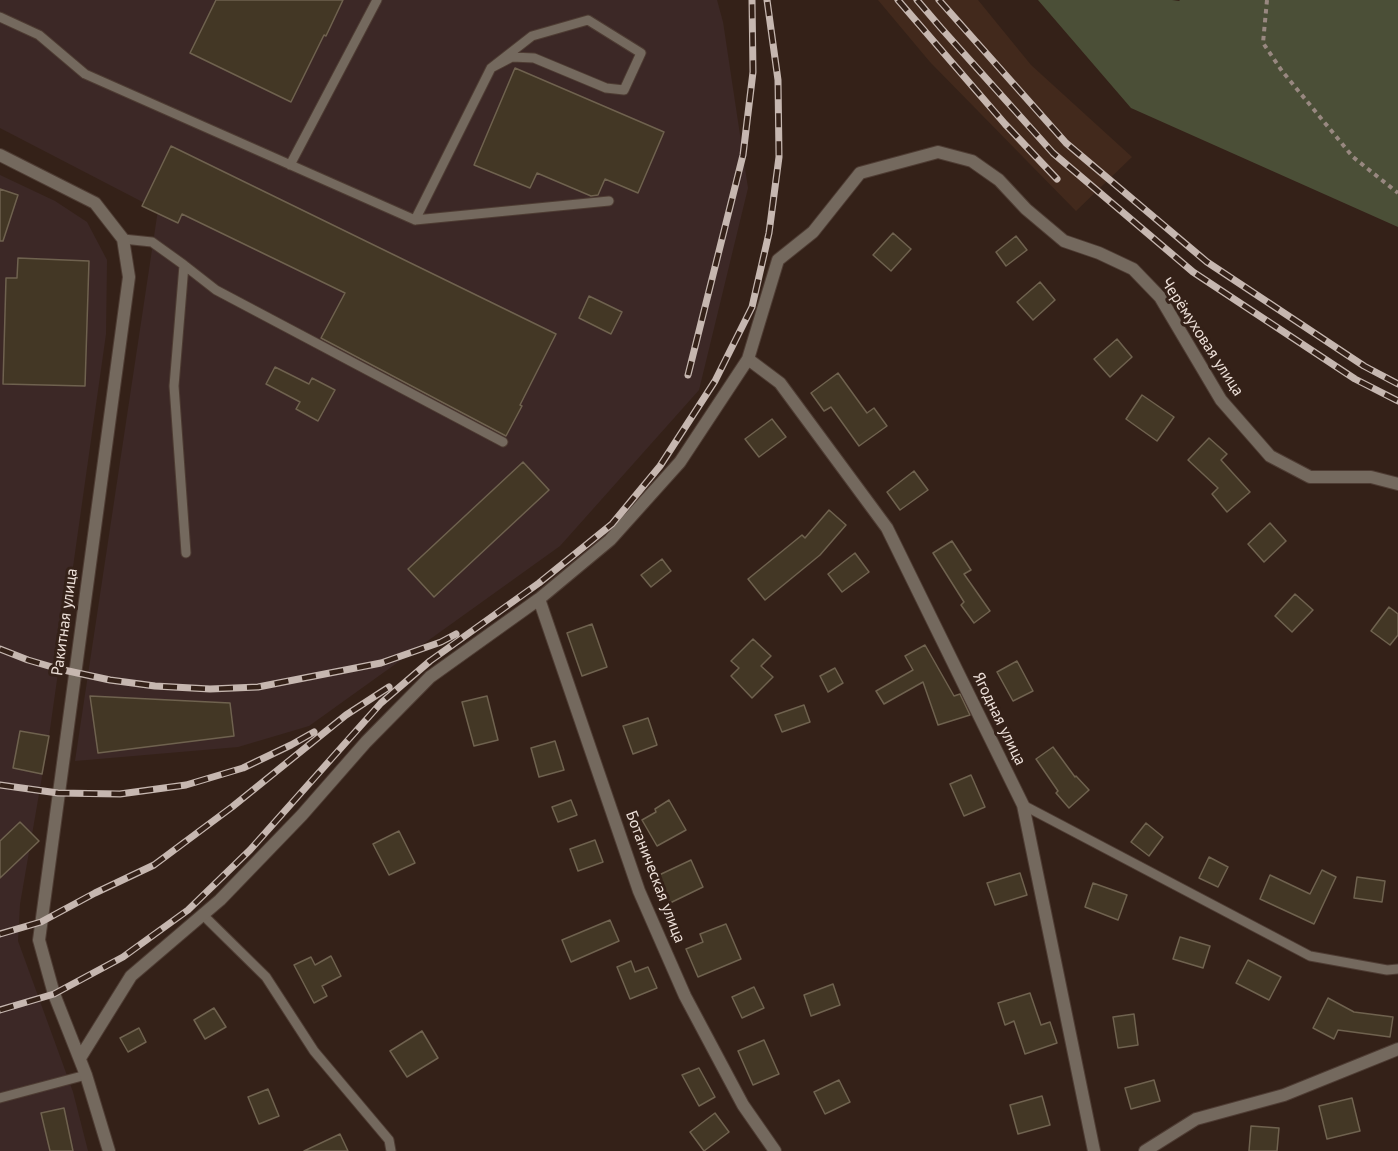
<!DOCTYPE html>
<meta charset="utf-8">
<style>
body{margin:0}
canvas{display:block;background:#342118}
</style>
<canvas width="1398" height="1151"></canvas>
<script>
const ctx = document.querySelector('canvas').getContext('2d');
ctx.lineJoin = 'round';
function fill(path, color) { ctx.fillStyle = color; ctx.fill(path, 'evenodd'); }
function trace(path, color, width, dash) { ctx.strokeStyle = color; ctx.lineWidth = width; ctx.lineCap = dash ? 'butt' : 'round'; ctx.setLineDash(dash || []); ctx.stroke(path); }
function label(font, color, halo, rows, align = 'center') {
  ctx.font = font + ' "PT Sans",sans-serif'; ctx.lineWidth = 6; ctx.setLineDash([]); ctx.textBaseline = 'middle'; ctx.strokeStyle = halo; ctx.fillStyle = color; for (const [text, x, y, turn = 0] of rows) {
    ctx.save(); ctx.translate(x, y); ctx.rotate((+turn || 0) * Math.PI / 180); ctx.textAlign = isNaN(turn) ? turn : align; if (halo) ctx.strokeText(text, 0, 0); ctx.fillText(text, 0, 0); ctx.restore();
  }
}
fill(new Path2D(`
 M878,0H978L1031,65L1132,157L1076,211L930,62Z`), '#42291c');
fill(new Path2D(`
 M0,0H717L723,22L748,188L699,390L560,546L309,726L238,747L75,761L158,210L0,128Z
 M0,175L55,201L87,222L107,260L106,334L49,736L20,904L18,941L73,1092L88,1151H0Z`), '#3c2826');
fill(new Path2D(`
 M1038,0H1172L1179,1L1180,0H1398V227L1131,108Z`), '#4b4f37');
const building = new Path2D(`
 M216,0H343L326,36L324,35L291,102L190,53Z
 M515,68L664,132L638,193L605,179L598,195L591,196L537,173L530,188L474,165Z
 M171,146L556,334L520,405L522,406L506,436L321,338L345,293L182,214L178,223L142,206Z
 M0,189L18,195L3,241H0Z
 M893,233L911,249L891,271L873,255Z
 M1016,236L1027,250L1006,266L996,252Z
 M18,258L89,261L85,386L3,384L6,278H17Z
 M1040,282L1055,300L1033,320L1017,302Z
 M589,296L622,312L611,334L579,318Z
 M1117,339L1132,357L1110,377L1094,359Z
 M275,367L309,384L312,378L335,390L318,421L296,409L300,402L266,384Z
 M838,373L867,413L874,408L887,426L859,446L831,407L824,411L811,393Z
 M1142,395L1174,417L1157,441L1126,419Z
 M772,419L786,437L759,457L745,439Z
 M1209,438L1227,454L1221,460L1250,492L1227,512L1212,494L1218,488L1188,460Z
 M523,462L549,490L434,597L408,569Z
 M914,471L928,490L900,510L887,492Z
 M829,510L846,525L820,555L765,600L748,579L802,535L805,538Z
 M1270,523L1286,541L1264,562L1248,544Z
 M952,541L971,570L964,574L990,611L974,623L961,605L964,602L933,553Z
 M855,553L869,572L842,592L828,574Z
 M662,559L671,571L651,587L641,575Z
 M1295,594L1313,610L1292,632L1275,616Z
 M1389,607L1398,614V635L1390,645L1371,631Z
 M592,624L607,667L582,676L567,633Z
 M753,639L771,656L761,666L773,677L752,698L731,676L739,668L731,661Z
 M925,645L954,696L960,694L970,715L938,725L923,682L884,704L876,691L913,670L905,656Z
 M1017,661L1033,691L1013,701L997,672Z
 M835,668L843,683L828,692L820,676Z
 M90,696L230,703L234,736L98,753Z
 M487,696L498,740L474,746L462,702Z
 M804,705L810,722L782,732L775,715Z
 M648,718L657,745L633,754L623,726Z
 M20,731L49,736L42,774L13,768Z
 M555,741L564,770L539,777L531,748Z
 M1053,747L1075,777L1076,776L1089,790L1069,808L1056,793L1058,791L1036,759Z
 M971,775L985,807L964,816L950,784Z
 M571,800L577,815L558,822L552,807Z
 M669,800L686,830L657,846L642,820L656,812L655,809Z
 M20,822L39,841L0,878V841Z
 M1146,823L1163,837L1149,856L1131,842Z
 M399,831L415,863L389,875L373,844Z
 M595,840L603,862L578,871L570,849Z
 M1209,857L1228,867L1218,887L1199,878Z
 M691,860L703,887L670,903L657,876Z
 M1322,870L1336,877L1314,924L1260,899L1270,875L1310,894Z
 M1020,873L1027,895L995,905L987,883Z
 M1357,877L1385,881L1382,902L1354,898Z
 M1093,883L1127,895L1118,920L1085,907Z
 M610,920L619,941L571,962L562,940Z
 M726,924L741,959L698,977L686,949L703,942L700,934Z
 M1180,937L1210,946L1203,968L1173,959Z
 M331,956L341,976L322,986L327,996L314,1003L294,965L311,957L315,965Z
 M1248,960L1281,977L1269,1000L1236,983Z
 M631,961L635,972L648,967L657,988L630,999L617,967Z
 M833,984L840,1005L811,1016L804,995Z
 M754,987L764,1008L742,1018L732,997Z
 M1030,993L1041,1025L1050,1022L1057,1043L1025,1054L1014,1021L1005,1025L998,1003Z
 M1328,998L1354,1012L1393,1017L1390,1037L1338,1030L1334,1039L1313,1028Z
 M214,1008L226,1027L205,1039L194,1020Z
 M1134,1014L1138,1045L1118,1048L1113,1017Z
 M139,1028L146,1042L128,1052L120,1038Z
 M422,1031L438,1058L407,1077L390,1051Z
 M764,1040L779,1074L753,1085L738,1051Z
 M699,1068L715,1097L699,1106L682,1075Z
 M839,1080L850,1102L825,1114L814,1092Z
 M1154,1080L1160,1101L1131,1109L1125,1088Z
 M268,1089L279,1116L259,1124L248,1097Z
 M1042,1096L1050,1125L1018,1134L1010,1105Z
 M1352,1098L1360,1131L1327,1139L1319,1106Z
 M64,1108L73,1151H50L41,1113Z
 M715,1113L729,1132L704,1151L690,1132Z
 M1251,1126L1279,1128L1277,1151H1249Z
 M340,1134L348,1151H304Z`);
fill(building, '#433725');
trace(building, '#6f624f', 1.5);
const lane = new Path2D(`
 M0,17L39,35L85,74L415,220L491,68L532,36L588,20L641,53L624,90L606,88L534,58L512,57L491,68
 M290,165L377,0
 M415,220L609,201
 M123,239L152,242L184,265L216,290L503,442
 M184,265L174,386L186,553
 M1023,805L1310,956L1387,970L1398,969
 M202,914L266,977L314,1051L389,1140L391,1151
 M0,1098L86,1075`);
const street = new Path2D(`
 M0,155L95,203L123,239L129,277L39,940L54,994L86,1075L109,1151
 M748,359L780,383L887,528L1023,805L1094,1151
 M539,599L639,891L685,996L743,1105L775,1151
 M80,1058L131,976L220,900L302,815L366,742L430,677L539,599L610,540L680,462L748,359L778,260L813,232L860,173L938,152L972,161L999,180L1026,209L1064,241L1099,253L1133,269L1160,297L1221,400L1270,456L1310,477H1371L1398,484
 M1145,1151L1196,1119L1284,1095L1398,1049`);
trace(lane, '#4e3c33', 11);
trace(street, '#4e3c33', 14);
trace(new Path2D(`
 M1267,0L1263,43L1282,71L1353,157L1398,193`), '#988880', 4, [4.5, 4.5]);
trace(lane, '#74695e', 9);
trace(street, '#74695e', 12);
const rail = new Path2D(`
 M898,0L1005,124L1057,179
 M917,0L941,28L1053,153L1193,272L1355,379L1398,401
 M939,0L1066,143L1207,262L1364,366L1398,384
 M688,375L743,155L753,72L752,0
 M0,649L28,660L59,669L110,680L155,686L210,689L258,687L381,663L441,642L456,634
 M0,785L58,793L120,794L186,785L243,768L291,745L314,732
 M0,934L41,922L95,893L154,865L232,807L346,715L389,687
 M0,1010L54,994L123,957L188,910L250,850L381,703L430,661L539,583L612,524L660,466L715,381L752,307L769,233L779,157L778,80L767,0`);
trace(rail, '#c6b7b0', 7);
trace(rail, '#342118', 4.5, [14]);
label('16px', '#ede0d9', '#342118', [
 ["Черёмуховая улица",1202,337,57],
 ["Ракитная улица",65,622,-82],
 ["Ягодная улица",999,719,64],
 ["Ботаническая улица",655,877,69]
]);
</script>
